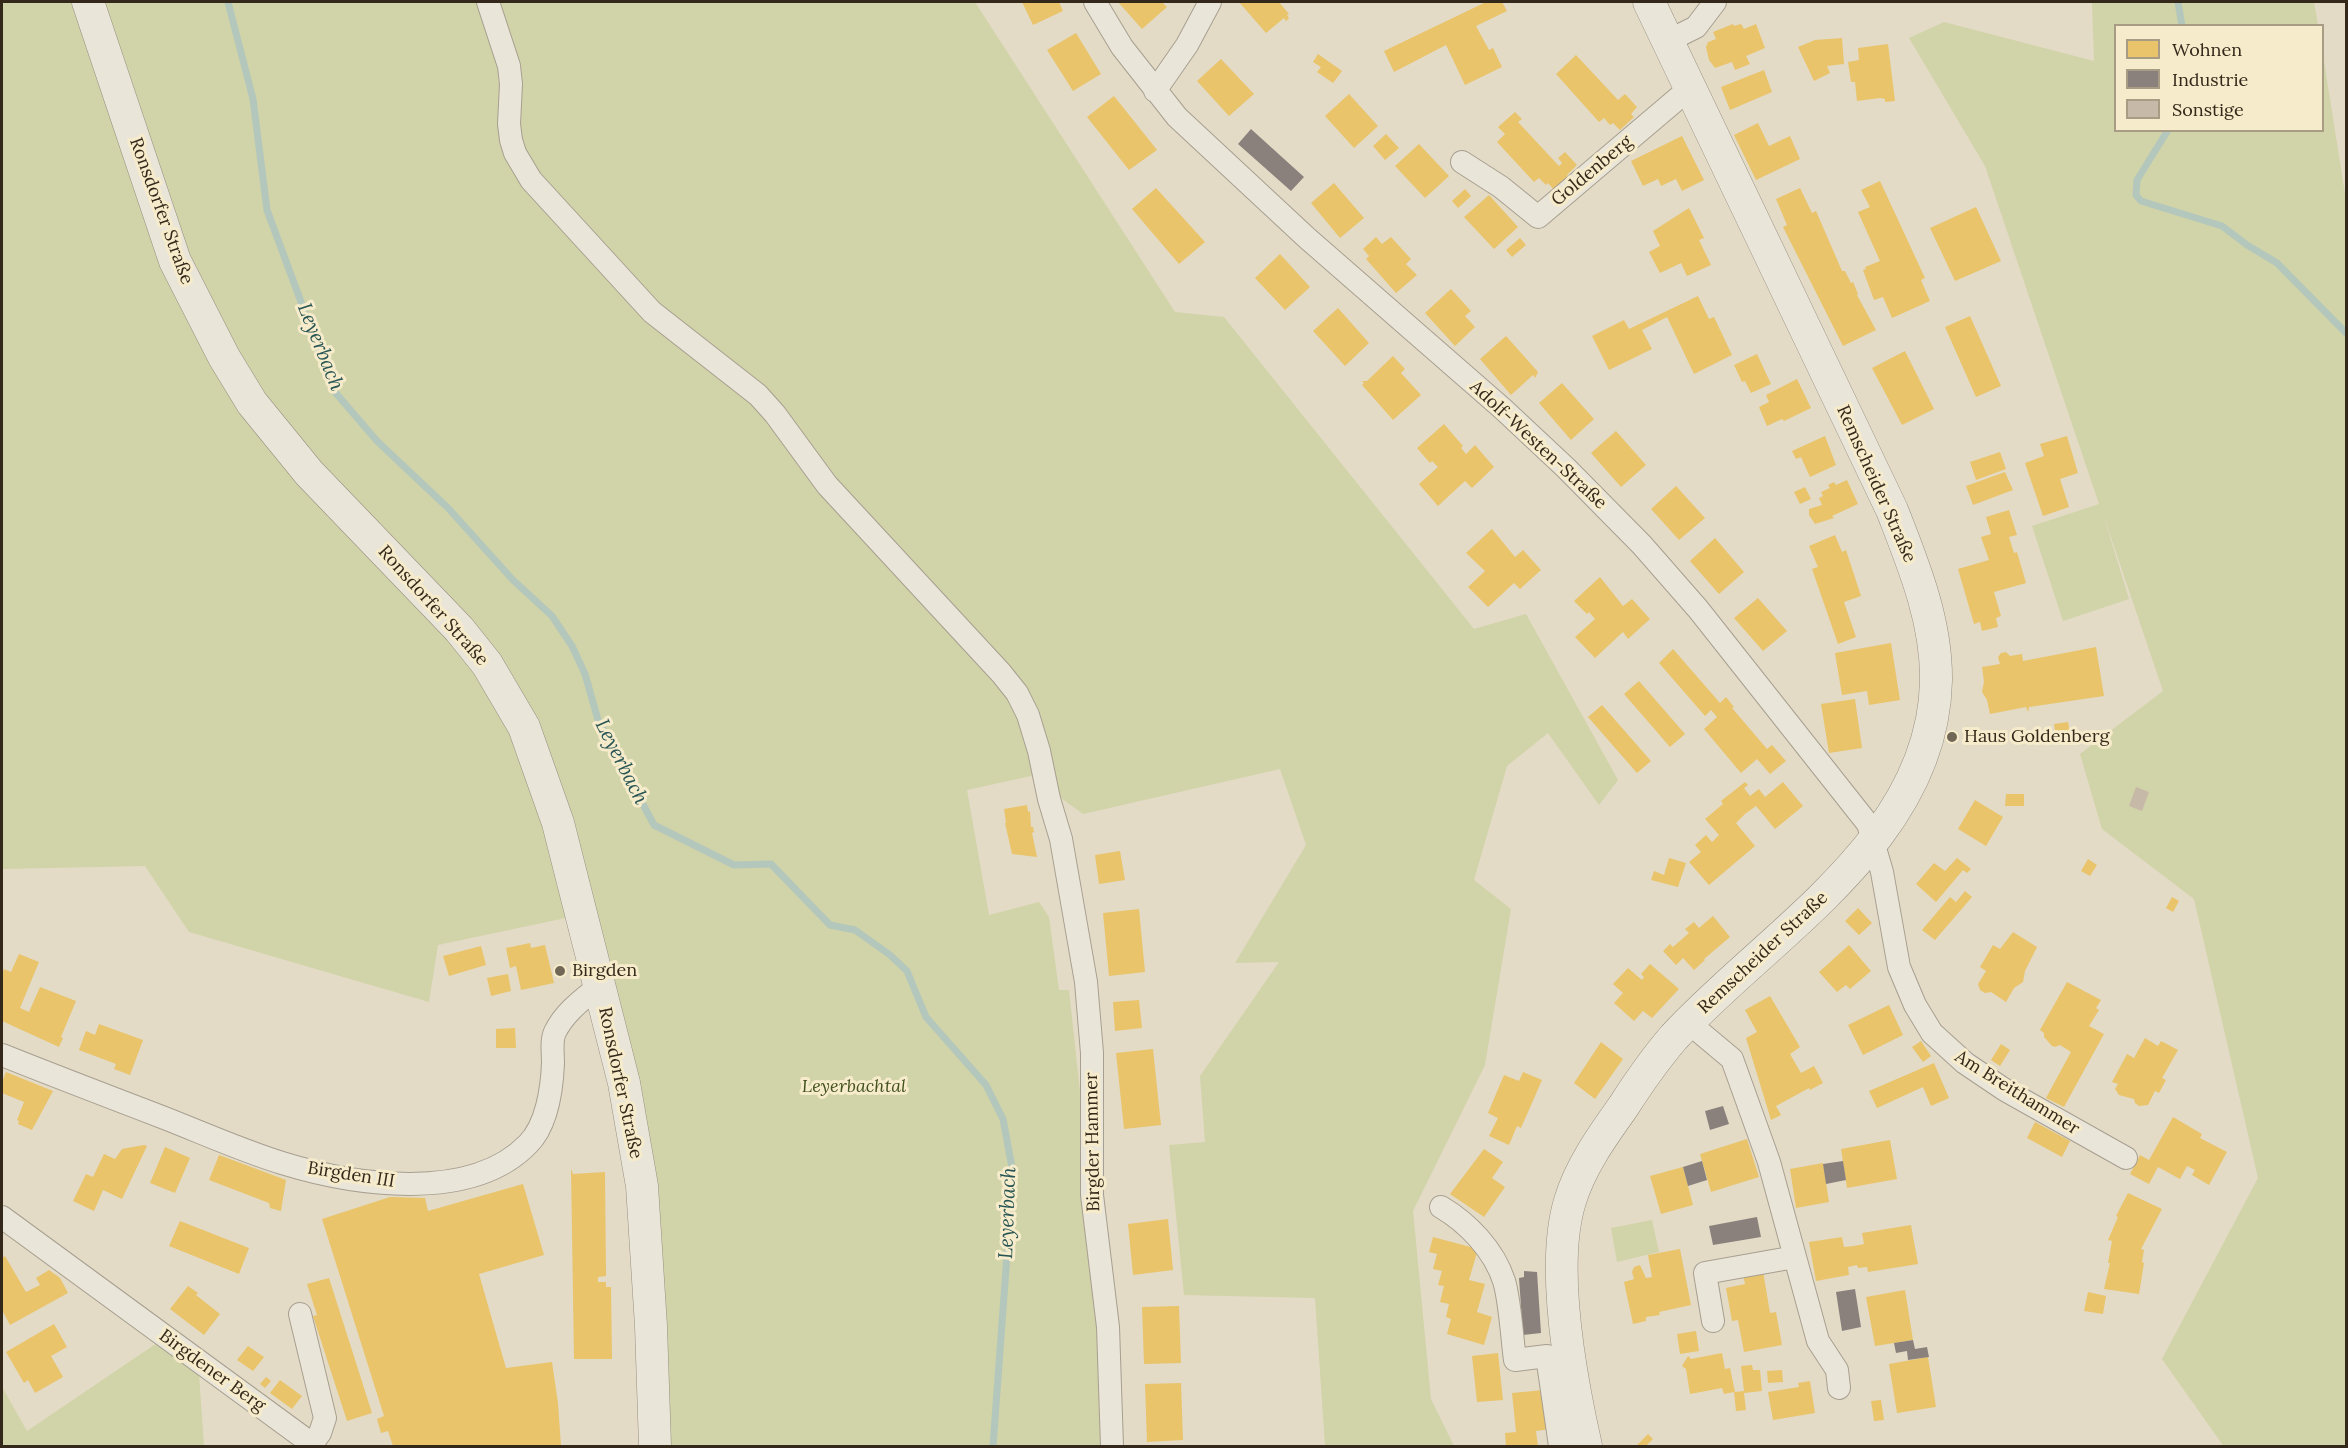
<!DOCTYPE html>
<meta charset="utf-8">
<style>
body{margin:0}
#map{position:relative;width:2348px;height:1448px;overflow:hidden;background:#e3dbc6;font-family:Lora,serif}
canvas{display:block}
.frame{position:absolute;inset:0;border:3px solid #34281a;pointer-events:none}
.legend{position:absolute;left:2114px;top:24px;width:210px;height:108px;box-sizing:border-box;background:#f6ebca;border:2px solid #a89d84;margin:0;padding:8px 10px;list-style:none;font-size:18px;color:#34281a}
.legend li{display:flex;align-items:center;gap:12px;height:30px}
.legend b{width:30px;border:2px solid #a89d84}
</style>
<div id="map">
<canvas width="2348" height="1448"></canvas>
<div class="frame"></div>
<ul class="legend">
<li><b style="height:16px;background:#e9c46a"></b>Wohnen</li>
<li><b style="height:16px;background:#8a817c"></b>Industrie</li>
<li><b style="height:16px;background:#c7b9a7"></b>Sonstige</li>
</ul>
</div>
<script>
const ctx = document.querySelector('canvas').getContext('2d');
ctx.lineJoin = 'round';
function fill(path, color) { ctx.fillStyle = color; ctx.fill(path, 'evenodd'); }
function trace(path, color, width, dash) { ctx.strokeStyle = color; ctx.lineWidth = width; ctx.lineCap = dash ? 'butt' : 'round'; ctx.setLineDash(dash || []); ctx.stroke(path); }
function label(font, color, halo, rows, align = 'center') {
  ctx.font = font + ' Lora,serif'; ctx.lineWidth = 6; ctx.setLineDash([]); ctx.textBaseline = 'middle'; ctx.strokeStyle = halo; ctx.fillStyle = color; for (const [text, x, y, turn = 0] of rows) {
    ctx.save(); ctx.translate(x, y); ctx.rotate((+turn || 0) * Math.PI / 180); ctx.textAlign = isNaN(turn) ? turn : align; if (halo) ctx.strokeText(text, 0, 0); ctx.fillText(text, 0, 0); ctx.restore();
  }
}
fill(new Path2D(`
 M2,2H975L1175,312L1224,317L1474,629L1526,614L1618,780L1599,805L1548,733L1507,766L1474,880L1511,909L1485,1065L1413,1211L1431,1399L1454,1446H1325L1315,1298L1184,1295L1169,1145L1205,1142L1200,1076L1279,962L1235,963L1306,845L1280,769L1083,814L1031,776L967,790L989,915L1039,902L1049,917L1059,990H1069L1102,1296L1108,1446H663L594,912L438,945L429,1002L189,932L145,866L2,869Z
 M2092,2H2314L2318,25L2116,26V130H2322L2323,55L2346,200V1446H2222V1444L2162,1359L2258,1178L2194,899L2102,829L2080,754L2163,691L2102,511L2129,599L2063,621L2032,526L2099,504L1985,166L1909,38L1944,22L2094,61Z
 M1652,1220L1659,1252L1617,1262L1611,1228Z
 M157,1343L199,1374L204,1446H2V1387L27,1431Z`), '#d1d3a8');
fill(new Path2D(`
 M1022,2H1059L1063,11L1033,25Z
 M1118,2H1162L1167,7L1142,29Z
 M1239,2H1279L1289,14L1287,15L1289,18L1286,21L1284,18L1266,33Z
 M1486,2H1502L1507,11L1476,26L1489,50L1493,48L1502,67L1465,85L1446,45L1394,72L1384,51Z
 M1733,24L1734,26L1741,24L1744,29L1756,24L1765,48L1746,56L1750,64L1735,70L1732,62L1715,68L1709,60L1706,47L1708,42L1716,39L1713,32Z
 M1076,33L1101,74L1073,91L1047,50Z
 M1842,38L1844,64L1827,66L1830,73L1814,81L1798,47L1815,40Z
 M1888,44L1895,101L1885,102V99L1880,98L1857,101L1855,82H1851L1848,62L1859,60L1858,48Z
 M1318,54L1342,71L1333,83L1317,72L1321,67L1313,62Z
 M1576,55L1618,100L1625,94L1637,107L1631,114L1634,117L1620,130L1613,123L1610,125L1604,118L1599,122L1556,74Z
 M1221,59L1254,94L1229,116L1197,81Z
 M1764,70L1772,92L1730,110L1721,87Z
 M1349,94L1378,126L1354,148L1325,116Z
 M1114,96L1157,150L1129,170L1087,117Z
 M1515,112L1522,119L1518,122L1559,166L1562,163L1558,158L1565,152L1577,165L1567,175L1569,177L1554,190L1548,183L1546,185L1539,178L1534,182L1497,142L1505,134L1498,127Z
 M1758,123L1769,146L1790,136L1800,159L1756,180L1734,135Z
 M1386,134L1399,148L1385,160L1373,146Z
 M1682,136L1704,180L1682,191L1676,179L1661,186L1658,179L1643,186L1631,161Z
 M1419,144L1449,176L1425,198L1395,166Z
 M1880,181L1925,278L1921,280L1930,301L1892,318L1883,297L1874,300L1863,270L1866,269L1865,267L1880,261L1858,212L1870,207L1861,190Z
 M1334,183L1364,218L1340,238L1311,203Z
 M1156,188L1205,242L1179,264L1132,209Z
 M1800,188L1812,213L1816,211L1842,271H1845L1851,283L1853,282L1858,294L1857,295L1876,330L1843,346L1783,227L1787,225L1776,199Z
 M1465,189L1471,196L1458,208L1452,201Z
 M1489,195L1518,227L1494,249L1464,217Z
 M1976,207L2001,261L1955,281L1930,228Z
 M1689,208L1704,238L1699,240L1711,265L1687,276L1681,263L1660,273L1649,252L1660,246L1653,231Z
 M1376,237L1382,244L1391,237L1411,259L1406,264L1417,275L1396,293L1366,259L1369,256L1363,249Z
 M1520,238L1526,245L1512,257L1506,250Z
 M1280,254L1310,287L1285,310L1255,278Z
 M1451,289L1471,311L1465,316L1475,327L1455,346L1425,313Z
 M1698,296L1709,319L1714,317L1732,355L1694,374L1667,317L1642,330L1652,349L1609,370L1592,336L1624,320L1629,329Z
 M1338,308L1369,343L1345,366L1313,331Z
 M1970,316L2001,386L1976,397L1945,327Z
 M1506,336L1538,372L1535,378L1533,375L1511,395L1480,359Z
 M1905,351L1934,409L1902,425L1872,368Z
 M1757,354L1771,384L1751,393L1745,381L1742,382L1734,365Z
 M1393,356L1405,369L1401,373L1421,395L1393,420L1362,385L1364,383L1362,381H1367Z
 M1797,379L1811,408L1784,421L1782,419L1767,426L1759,407L1769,402L1766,395Z
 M1562,383L1594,419L1571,440L1539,403Z
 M1444,424L1463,446L1461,448L1466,454L1475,445L1494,467L1472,488L1465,481L1438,506L1419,484L1438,467L1432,461L1430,463L1417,448Z
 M1616,431L1646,465L1621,487L1591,453Z
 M1825,436L1836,465L1810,477L1801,457L1796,459L1792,451Z
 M2067,436L2078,473L2060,479L2069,507L2043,516L2025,463L2044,456L2040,444Z
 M2000,452L2006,469L1976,480L1970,462Z
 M2005,472L2013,490L1973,505L1966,486Z
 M1847,480L1858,504L1832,516L1834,518L1815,524L1809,515V509L1822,505L1819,498L1823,496L1821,492L1830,488L1828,485L1834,482L1836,485Z
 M1676,486L1705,518L1679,540L1651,509Z
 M1805,487L1811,499L1800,504L1794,492Z
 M2009,510L2017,535L2009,537L2014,553L2017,552L2026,583L1994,592L2001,616L1996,618L1998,627L1982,631L1980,622L1974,624L1958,569L1989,560L1981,537L1991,534L1986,517Z
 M1492,529L1515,557L1523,550L1541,570L1520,589L1514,583L1488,607L1468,587L1485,571L1466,553Z
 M1835,535L1842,552L1846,550L1861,596L1844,602L1856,637L1838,644L1812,569L1818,567L1809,546Z
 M1715,538L1744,572L1719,594L1690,561Z
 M1600,577L1623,606L1632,599L1650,619L1628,639L1623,632L1595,658L1575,637L1595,619L1589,612L1587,614L1574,601Z
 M1758,598L1787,631L1763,651L1734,618Z
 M1891,643L1900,700L1869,705L1867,691L1842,695L1835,653Z
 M2096,647L2104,696L2029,707L2028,712L2026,707L1990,714L1987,700L1982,692L1984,682L1982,667L2000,664L1998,657L2001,653L2006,652L2010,656L2022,654L2023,661Z
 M1673,649L1720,703L1726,697L1734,707L1732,708L1767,749L1772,745L1786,761L1770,774L1757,759L1741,773L1704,729L1717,717L1711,710L1705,716L1659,663Z
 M1639,681L1685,734L1670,747L1624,694Z
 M1855,699L1862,748L1829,753L1821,704Z
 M1602,705L1651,761L1637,773L1588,717Z
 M2068,722L2071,737L2056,739L2054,724Z
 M1745,782L1748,785L1744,788L1750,796L1759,789L1765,797L1783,782L1803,806L1775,829L1756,806L1745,814L1736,823L1755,846L1709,885L1689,862L1701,852L1695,845L1706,835L1712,842L1719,835L1705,819L1723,804L1721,801Z
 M2006,794H2024V806H2005Z
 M1975,800L2003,817L1986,846L1958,829Z
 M1027,805L1028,812L1030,811L1031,827H1033L1034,832L1032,833L1037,857L1012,854L1005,823H1006L1004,809Z
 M1120,851L1125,880L1099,884L1095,855Z
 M1669,858L1686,863L1678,887L1651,880L1654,871L1664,875Z
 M1957,858L1971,869L1967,873L1963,870L1936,902L1916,884L1934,863L1945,871Z
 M2088,859L2097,865L2090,876L2081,871Z
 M1965,891L1972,897L1935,940L1922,930L1950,897L1956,902Z
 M2172,897L2179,901L2173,912L2166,908Z
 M1858,908L1872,923L1859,935L1845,921Z
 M1139,909L1145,972L1109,976L1103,913Z
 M1713,916L1730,937L1704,959L1705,960L1694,970L1683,958L1676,965L1663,951L1670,944L1673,947L1689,933L1685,929L1694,922L1699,928Z
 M2013,932L2037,947L2025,971L2023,982L2014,988L2006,1002L1991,992L1985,993L1980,990L1978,984L1986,971L1980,967L1993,945L2000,949Z
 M530,943L531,948L545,945L554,983L521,990L516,966L510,968L506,948Z
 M1849,945L1871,971L1850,989L1846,985L1837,992L1819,972Z
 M481,946L486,965L449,976L443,956Z
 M19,954L39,962L20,1008L29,1012L40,987L76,1001L61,1037L63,1038L59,1047L2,1021V974L4,969L11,972Z
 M1650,964L1679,989L1652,1018L1643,1011L1634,1021L1614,1003L1623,993L1613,984L1628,968L1642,980L1644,977L1641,974Z
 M508,974L511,991L491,996L487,978Z
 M2067,982L2101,1000L2096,1008L2099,1010L2089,1026L2104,1034L2064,1107L2046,1098L2071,1052L2060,1045L2055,1047L2052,1046L2044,1037V1033L2040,1030Z
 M1770,996L1800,1047L1790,1054L1801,1073L1814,1066L1823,1083L1810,1090L1809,1088L1776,1106L1781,1115L1771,1120L1746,1038L1757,1032L1745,1010Z
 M1139,1000L1142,1028L1115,1031L1113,1002Z
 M1889,1005L1903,1035L1863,1055L1848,1025Z
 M99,1024L143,1040L130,1075L114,1069L116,1064L79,1050L86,1031L95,1035Z
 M515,1028L516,1048H496V1029Z
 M2145,1038L2158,1046L2161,1041L2178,1050L2162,1078L2166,1080L2159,1093L2155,1091L2148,1105L2139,1106L2135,1103L2134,1099L2119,1095L2115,1089L2118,1084L2112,1082L2127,1054L2134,1058Z
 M1921,1041L1931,1056L1923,1062L1912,1047Z
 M1601,1042L1623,1059L1595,1099L1574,1083Z
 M2001,1044L2010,1050L2000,1066L1991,1060Z
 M1153,1049L1161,1125L1124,1129L1116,1053Z
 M1934,1063L1949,1098L1931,1106L1923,1087L1877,1108L1869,1091Z
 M6,1072L53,1091L32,1130L18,1124L19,1121L17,1120L24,1102L2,1093V1082Z
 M1523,1072L1542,1080L1521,1128L1517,1126L1509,1145L1489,1136L1498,1118L1488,1113L1504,1075L1519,1081Z
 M2173,1117L2202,1134L2200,1138L2227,1152L2209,1185L2192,1175L2195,1170L2187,1166L2180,1179L2158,1167L2149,1184L2130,1174L2140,1155L2149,1160Z
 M2035,1122L2070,1141L2062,1157L2027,1138Z
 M1747,1139L1759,1177L1711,1192L1700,1154Z
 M1890,1140L1897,1179L1847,1188L1841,1149Z
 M144,1145L147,1146L122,1199L103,1190L94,1211L73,1201L86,1174L93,1177L104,1154L115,1159L122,1149Z
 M165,1147L190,1158L175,1193L150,1183Z
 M1484,1149L1503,1162L1492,1178L1505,1187L1484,1217L1450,1194Z
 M219,1155L286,1180L281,1211L270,1208L269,1203L209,1180Z
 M1823,1163L1829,1202L1796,1208L1790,1169Z
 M1683,1167L1693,1205L1661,1214L1650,1176Z
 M571,1169L573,1174L605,1172L606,1276L598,1277V1282H606V1287H611L612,1359H574Z
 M523,1184L544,1255L479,1274L506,1368L552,1362L558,1403L561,1446H393L388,1431L381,1433L377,1419L384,1416L322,1219L390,1197L425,1198L428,1211Z
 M2128,1193L2162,1209L2141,1249L2144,1250L2142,1262L2144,1263L2139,1294L2104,1289L2110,1263H2108L2112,1241L2108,1240L2118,1217L2116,1216Z
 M1168,1219L1173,1270L1133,1275L1128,1224Z
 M180,1221L249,1248L239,1274L169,1246Z
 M1911,1225L1918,1264L1868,1272L1867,1267L1858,1268L1857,1265L1848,1267L1849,1275L1816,1281L1809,1242L1842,1237L1844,1247L1854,1246L1864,1244L1862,1233Z
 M1433,1237L1478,1249L1469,1280L1485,1284L1477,1312L1492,1317L1484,1345L1447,1334L1451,1319L1446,1317L1449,1304L1440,1302L1444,1286L1438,1285L1442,1271L1433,1269L1437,1254L1429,1252Z
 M1680,1249L1691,1305L1659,1312L1660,1315L1646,1317V1321L1633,1324L1624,1282L1634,1279L1632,1272L1634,1267L1640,1265L1646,1278L1652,1277L1648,1255Z
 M5,1256L26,1292L40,1285L36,1278L49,1270L60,1278L68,1293L10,1325L2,1310V1258Z
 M1763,1271L1770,1313L1776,1312L1782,1345L1744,1352L1738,1320L1732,1321L1726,1288L1745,1284L1743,1275Z
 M329,1278L372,1413L347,1421L313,1316L317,1315L307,1284Z
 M188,1286L198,1293L196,1295L220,1314L204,1335L170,1309Z
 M1905,1290L1913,1340L1875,1346L1866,1297Z
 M2088,1292L2106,1296L2103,1314L2084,1311Z
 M1179,1306L1181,1363L1144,1364L1142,1307Z
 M54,1324L67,1347L51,1356L63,1377L35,1393L28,1380L24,1383L6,1352Z
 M1696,1331L1699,1351L1680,1354L1677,1334Z
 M248,1346L264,1357L253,1371L237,1360Z
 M1498,1353L1503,1400L1477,1402L1472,1356Z
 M1722,1353L1725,1369L1730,1368L1735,1392L1744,1391L1741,1366L1752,1365L1753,1370H1760L1762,1391L1744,1393L1746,1410L1736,1411L1734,1392L1724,1394L1722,1388L1690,1394L1686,1369L1682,1366L1688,1356L1691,1359Z
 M1928,1357L1936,1407L1897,1413L1889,1364Z
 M1782,1370L1783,1382L1768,1383L1767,1371Z
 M266,1377L271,1381L265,1388L260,1384Z
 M280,1380L302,1396L292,1409L270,1393Z
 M1810,1381L1815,1413L1773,1420L1768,1392L1799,1387L1798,1383Z
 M1181,1383L1183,1440L1147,1442L1145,1384Z
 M1544,1390L1550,1429L1536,1431L1538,1446H1506L1505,1433L1516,1432L1512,1393Z
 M1881,1400L1884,1420L1874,1421L1871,1401Z
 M1648,1434L1653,1439L1646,1446H1636Z`), '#e9c46a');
fill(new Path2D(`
 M1251,129L1304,177L1291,191L1238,144Z
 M1723,1106L1729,1124L1710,1130L1705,1111Z
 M1702,1161L1707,1180L1688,1186L1683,1167Z
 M1843,1161L1846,1180L1826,1184L1823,1164Z
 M1757,1217L1761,1237L1713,1245L1709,1226Z
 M1524,1271L1537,1272L1541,1333L1523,1335L1519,1278L1524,1277Z
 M1855,1289L1861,1327L1842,1331L1836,1292Z
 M1913,1340L1915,1349L1927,1347L1929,1357L1908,1360L1907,1351L1896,1353L1894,1343Z`), '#8a817c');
trace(new Path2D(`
 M228,2L253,99L267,210L334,391L377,441L448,508L513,580L552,616L572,646L585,674L598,720L654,825L734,865L771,864L830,925L855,930L890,955L907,971L926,1017L986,1085L1003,1119L1013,1173L993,1446
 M2178,2L2182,26
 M2168,130L2137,180L2136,195L2141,201L2222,226L2247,245L2277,263L2346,333`), '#b3c7bc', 7);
fill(new Path2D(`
 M2136,787L2149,792L2142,811L2129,806Z`), '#c7b9a7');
const minor = new Path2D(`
 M488,2L509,66L511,84L509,124L511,140L515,153L531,180L652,312L758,395L775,414L827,485L1001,673L1017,693L1028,715L1039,751L1049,799L1061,839L1086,982L1092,1053V1195L1108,1327L1112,1446
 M1095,2L1122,47L1177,117L1307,238L1503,409L1566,468L1642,545L1698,609L1868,824L1882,872L1899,967L1915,1005L1932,1033L1965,1063L2005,1090L2126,1158
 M1668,41L1696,27L1715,2
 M1155,91L1187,45L1210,2
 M1462,162L1501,187L1538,217L1690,88
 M1689,1023L1732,1059L1769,1162L1818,1341L1837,1370L1839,1388
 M2,1055C57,1077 112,1098 167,1119C205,1134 243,1151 282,1163C353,1185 471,1203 528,1144C547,1125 552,1088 553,1063C553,1054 551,1040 555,1032C565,1012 582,1000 599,986
 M1441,1207C1468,1223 1494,1250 1504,1281C1510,1300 1512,1338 1515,1360L1547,1356L1560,1446
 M2,1217L312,1444L320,1433L325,1418L300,1314
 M1713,1321L1705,1273L1795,1257`);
const secondary = new Path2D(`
 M88,2L175,261L224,357L252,403L309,473L459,629L487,664L524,727L558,823L624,1083L642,1186L651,1326L655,1446
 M1586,1446C1571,1379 1550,1266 1570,1201C1580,1167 1603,1135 1623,1107C1639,1082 1655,1059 1674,1037C1770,933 1933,840 1936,681C1937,621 1913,564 1892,510L1649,2`);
trace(minor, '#a79f90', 24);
trace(secondary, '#978f81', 33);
trace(minor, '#eae5d9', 22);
trace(secondary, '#eae5d9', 32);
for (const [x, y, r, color] of [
 [1952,737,6,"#716756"],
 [560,971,6,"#716756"]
]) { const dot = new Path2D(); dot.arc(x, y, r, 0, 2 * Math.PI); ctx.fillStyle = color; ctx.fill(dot); trace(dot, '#f6ebca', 2); }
label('18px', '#34281a', '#f6ebca', [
 ["Goldenberg",1592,171,-40],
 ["Ronsdorfer Straße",161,211,70],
 ["Adolf-Westen-Straße",1538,445,43],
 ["Remscheider Straße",1876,484,66],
 ["Ronsdorfer Straße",433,606,48],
 ["Remscheider Straße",1763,953,-43],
 ["Ronsdorfer Straße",620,1083,78],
 ["Am Breithammer",2017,1093,32],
 ["Birgder Hammer",1093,1142,-91],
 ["Birgden III",351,1175,9],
 ["Birgdener Berg",212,1371,36]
]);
label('18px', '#34281a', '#f6ebca', [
 ["Haus Goldenberg",1964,737],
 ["Birgden",572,971]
], 'left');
label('italic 18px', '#435220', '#f6ebca', [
 ["Leyerbachtal",854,1087]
]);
label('italic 20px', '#285554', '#f6ebca', [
 ["Leyerbach",320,347,68],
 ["Leyerbach",621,762,63],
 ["Leyerbach",1008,1213,-88]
]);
</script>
